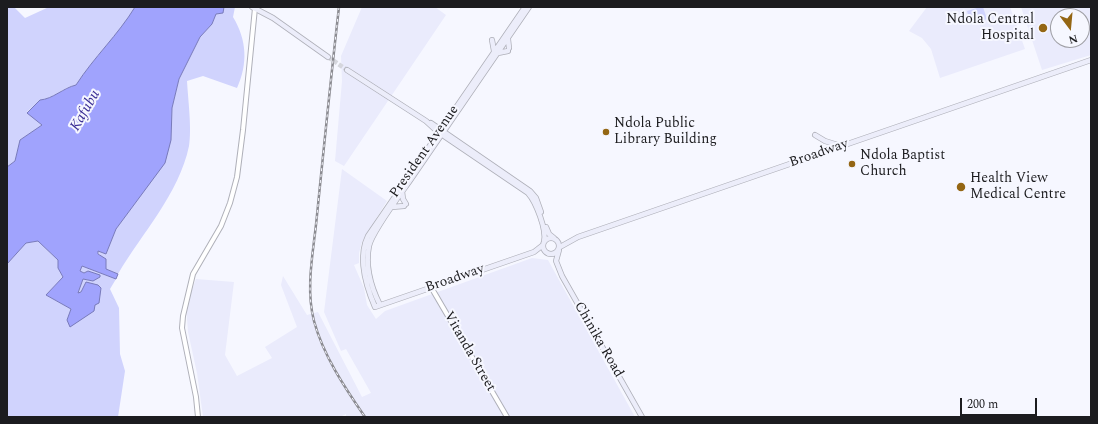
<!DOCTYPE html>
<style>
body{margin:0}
#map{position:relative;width:1098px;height:424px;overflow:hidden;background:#f6f7ff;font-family:Spectral,serif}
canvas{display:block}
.frame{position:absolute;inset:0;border:8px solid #1c1c1f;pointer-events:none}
.north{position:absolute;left:1050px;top:8px;width:40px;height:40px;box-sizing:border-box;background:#f6f7ff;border:1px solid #9f9fa5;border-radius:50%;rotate:164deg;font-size:11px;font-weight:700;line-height:16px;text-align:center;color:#1c1c1f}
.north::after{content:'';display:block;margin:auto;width:14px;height:18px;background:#946614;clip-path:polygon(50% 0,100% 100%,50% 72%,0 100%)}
.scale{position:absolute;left:960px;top:398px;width:77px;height:18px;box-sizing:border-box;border:2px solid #1c1c1f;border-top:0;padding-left:5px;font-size:12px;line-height:14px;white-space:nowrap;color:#1c1c1f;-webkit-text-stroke:3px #f6f7ff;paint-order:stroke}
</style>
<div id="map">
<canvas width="1098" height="424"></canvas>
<div class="frame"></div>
<div class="north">N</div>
<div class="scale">200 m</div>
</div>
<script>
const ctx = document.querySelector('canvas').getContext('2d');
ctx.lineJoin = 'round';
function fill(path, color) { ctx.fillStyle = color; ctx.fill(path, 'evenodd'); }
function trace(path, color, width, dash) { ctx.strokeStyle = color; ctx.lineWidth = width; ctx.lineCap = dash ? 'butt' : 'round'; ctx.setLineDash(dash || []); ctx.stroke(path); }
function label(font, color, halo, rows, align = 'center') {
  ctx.font = font + ' Spectral,serif'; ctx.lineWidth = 4; ctx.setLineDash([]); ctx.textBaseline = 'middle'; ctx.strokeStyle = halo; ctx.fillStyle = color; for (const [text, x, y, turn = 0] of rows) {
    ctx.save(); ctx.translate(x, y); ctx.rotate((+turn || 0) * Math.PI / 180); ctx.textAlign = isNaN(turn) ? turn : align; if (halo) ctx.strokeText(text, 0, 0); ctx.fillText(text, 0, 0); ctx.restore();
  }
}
fill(new Path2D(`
 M362,7H435L446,15L344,166L335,161L342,81L341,56Z
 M927,7H1010L1025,49L940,78L931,49L922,38L909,31Z
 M1021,7H1091V55L1042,70ZM1058,16H1082V40H1058Z
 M342,169L387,201L362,242L359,253V263L354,265L364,288L367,305L376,319L385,311L532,258L548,260L635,417H346V414L340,417H203L197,373L188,332L186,306L196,279L234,282L225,355L237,376L272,358L265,347L297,327L281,285L283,276L307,315L318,312L362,397L371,393L346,349L341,351L324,312Z`), '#eaebfc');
fill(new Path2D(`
 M7,7H14L25,18L49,7H135C118,35 94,57 76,85C63,87 53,99 40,100L27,112L42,125L20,140L15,161L7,167Z
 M224,7H235L233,17C247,40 248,64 237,88L203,76L187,81C188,99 192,129 189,146C179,194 142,233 118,274L106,269L98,251L106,254L116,229L143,192L171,140L172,108L179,79L200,37L212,24L216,14L223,13Z
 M980,7H983L987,19L971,24L967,11Z
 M38,241L58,260V268L63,277L46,295L71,309L67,320C84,311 97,309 101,289L86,283L81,292L78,293L83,279L93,281L88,271L84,273L80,271L82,266L116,279L110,289L119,308L120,354L125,371L118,417H7V264L26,243Z`), '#d0d3fd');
const water = new Path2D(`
 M135,7H224L223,13L216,14L212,24L200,37L179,79L172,108L171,140L165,163L116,229L106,254L98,251V254L106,259V269L118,274L116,279L82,266L80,271L84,273L88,271L100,275V277L93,281L83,279L78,293L81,292L86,282L98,285L101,288L99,303L95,305L94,311L70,327L67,320L71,309L46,295L63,277L58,268V260L38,241L26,243L7,264V167L15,161L20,140L42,125L27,113L40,100C53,99 63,88 76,85C94,57 118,35 135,7Z`);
fill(water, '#a0a3fd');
trace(water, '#787aba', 1);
trace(new Path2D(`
 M328,57L347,70`), '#d5d6dd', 4.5, [4.5, 2]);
const tertiary = new Path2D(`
 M431,287L507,417
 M198,417L196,397L182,328L183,316L193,274L221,226L230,203L237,177L243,130L255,8`);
const secondary = new Path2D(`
 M252,7L273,18L328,57
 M525,7L368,236C357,258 366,286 375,307L534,252L543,245
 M508,39L509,48
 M492,40L494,51
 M498,53L508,51
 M347,70L426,121L438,132L528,193C536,202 547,230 544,242
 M431,123L530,191L536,198L541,212
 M815,135L825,141L841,146
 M402,191L403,199L406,204
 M392,207L404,206
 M546,227L549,234L554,238
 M543 246a8 8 0 1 1 16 0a8 8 0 1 1-16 0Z
 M560,247L578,237L1091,60
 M559,250L556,261L562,276L642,417
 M380,305C371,287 365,266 369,246C372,232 399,196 409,182C449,123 489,65 529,7`);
trace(tertiary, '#afb0b9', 6);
trace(secondary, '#afb0b9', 6);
trace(tertiary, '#fff', 4);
trace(secondary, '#ecedfa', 4.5);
const rail = new Path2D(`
 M339,7C331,76 324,146 317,215C314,249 305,287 314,321C323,355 345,388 365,417`);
trace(rail, '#8b8b91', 2.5);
trace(rail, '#f6f7ff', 1, [3]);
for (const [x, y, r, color] of [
 [1043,28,5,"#946614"],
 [606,132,4,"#946614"],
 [852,164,4,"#946614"],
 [961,187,5,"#946614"]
]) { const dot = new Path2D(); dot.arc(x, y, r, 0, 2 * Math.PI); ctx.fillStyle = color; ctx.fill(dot); trace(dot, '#f6f7ff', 1.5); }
label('14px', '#1c1c1f', '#f6f7ff', [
 ["Ndola Central",1034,20,"right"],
 ["Hospital",1034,36,"right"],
 ["Ndola Public",614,124],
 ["Library Building",614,140],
 ["Ndola Baptist",860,156],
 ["Church",860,172],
 ["Health View",970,179],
 ["Medical Centre",970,195]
], 'left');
label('14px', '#1c1c1f', '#f6f7ff', [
 ["President Avenue",425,152,-55],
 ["Broadway",819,154,-19],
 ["Broadway",455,279,-19],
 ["Chinika Road",598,340,60],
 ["Vitanda Street",469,352,60]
]);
label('italic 15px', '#3c3096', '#f6f7ff', [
 ["Kafubu",86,111,-60]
]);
</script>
